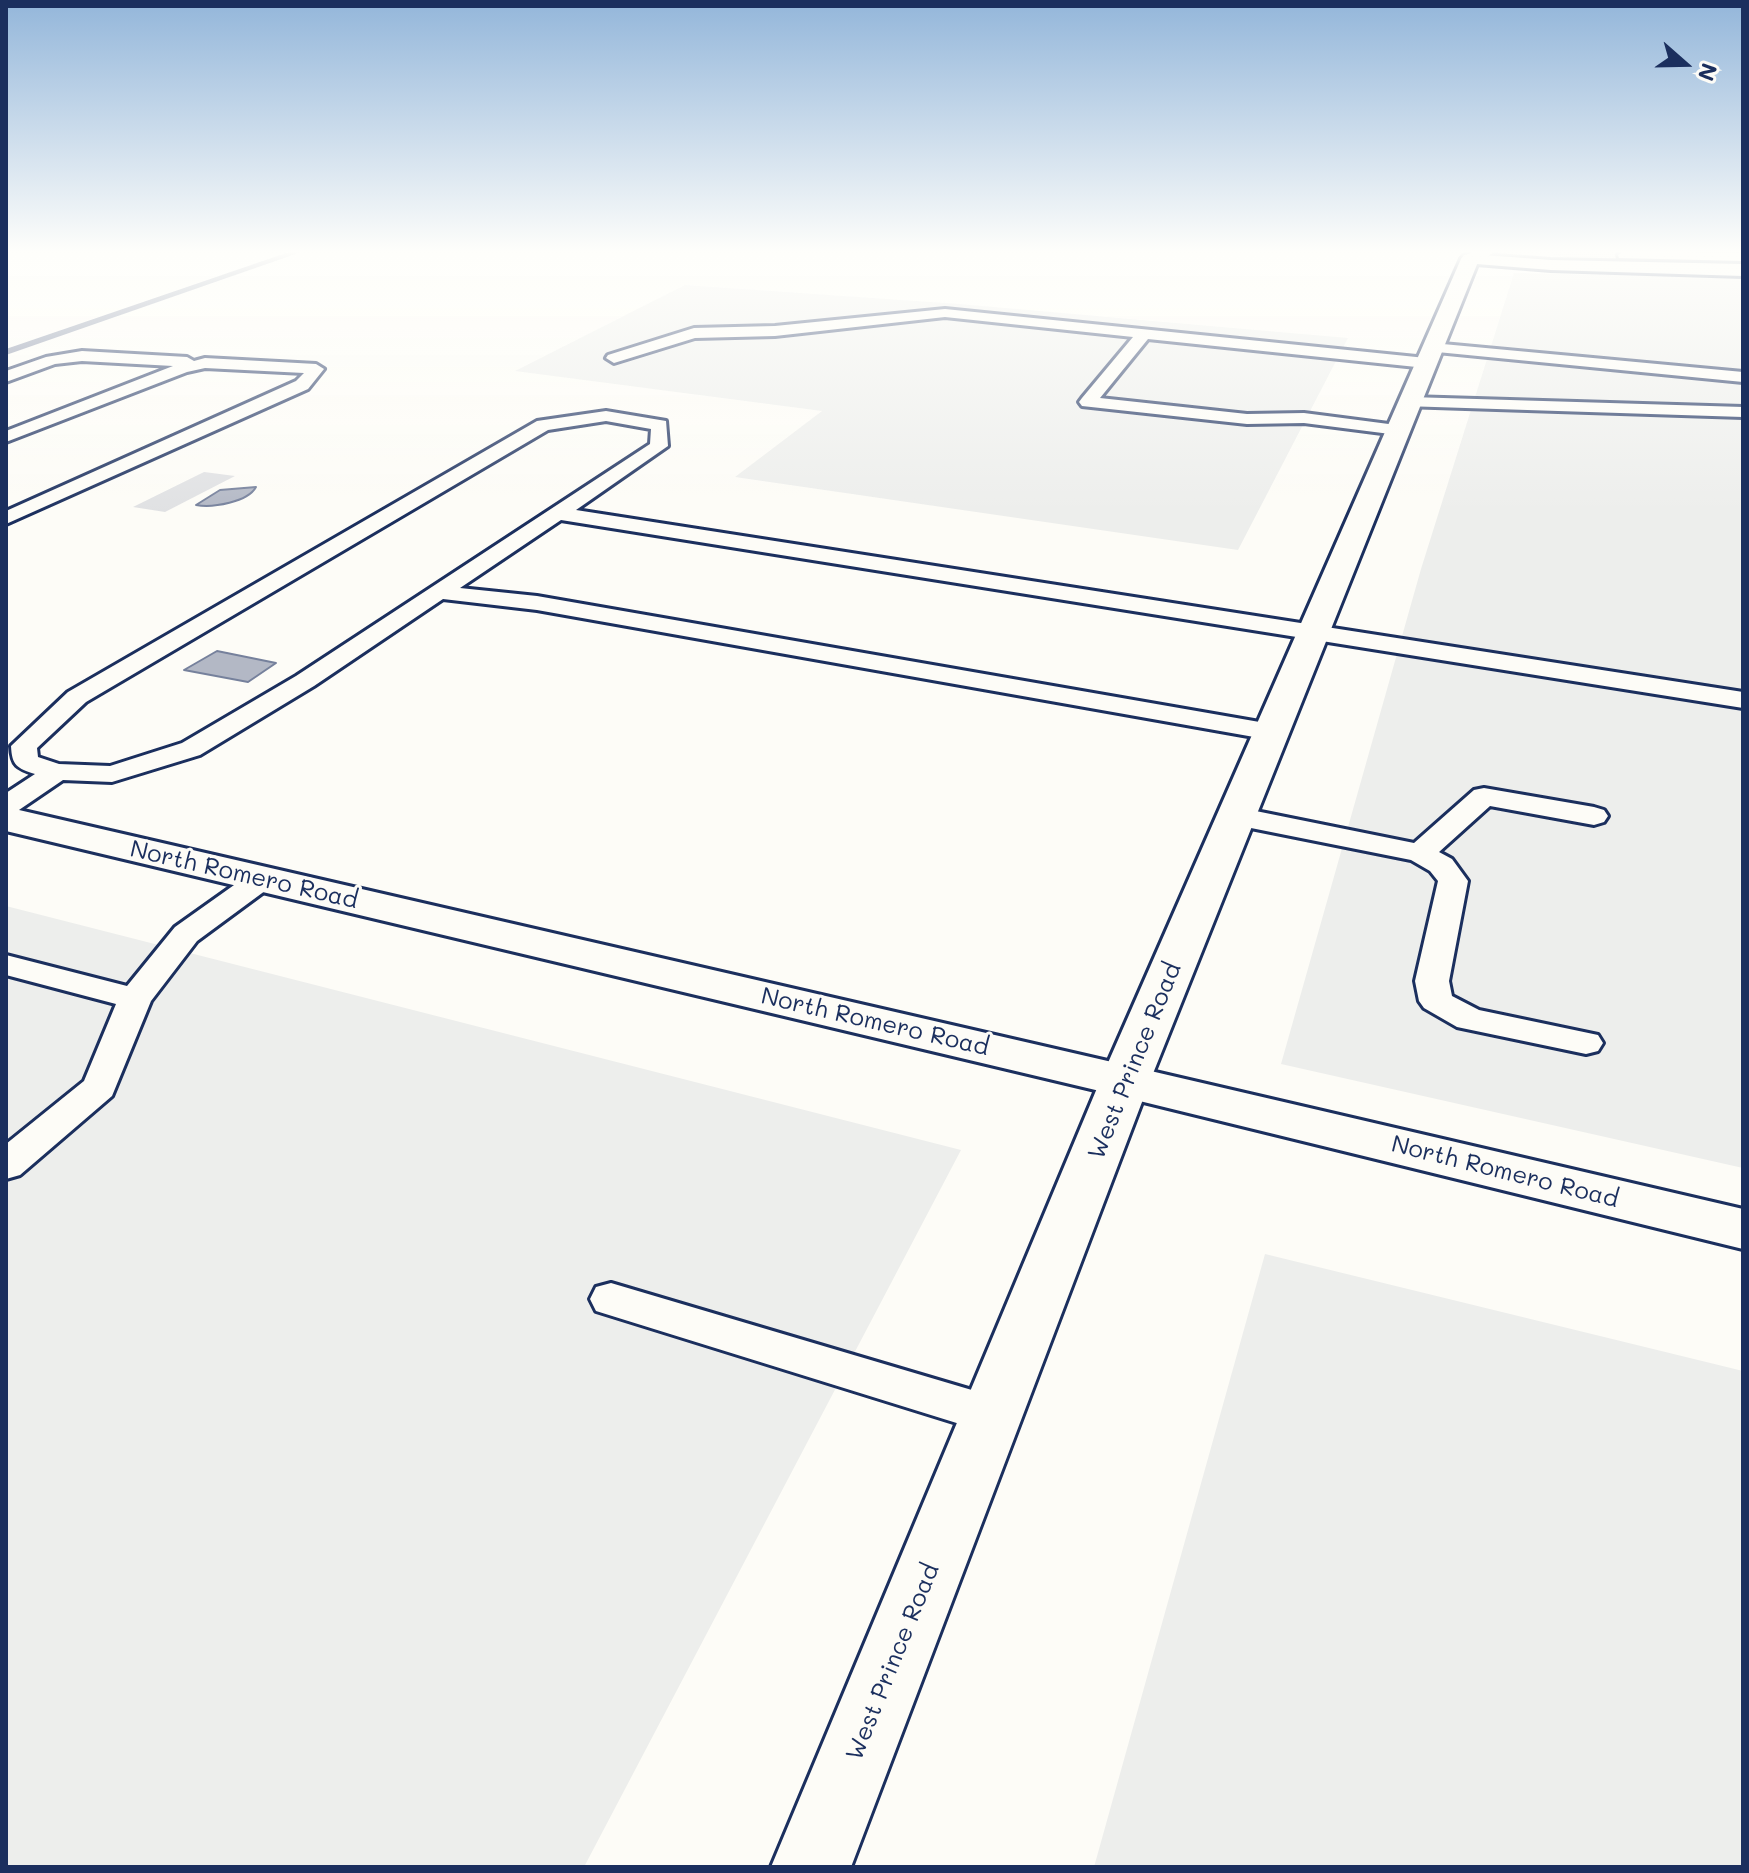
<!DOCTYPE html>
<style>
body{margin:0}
#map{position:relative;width:1749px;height:1873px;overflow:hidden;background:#fdfcf7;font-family:Mali,sans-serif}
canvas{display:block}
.frame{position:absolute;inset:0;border:8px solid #1b2f5e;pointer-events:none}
.north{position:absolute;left:1645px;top:24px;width:80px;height:80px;-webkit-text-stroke:6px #fdfcf7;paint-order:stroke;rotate:110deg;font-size:22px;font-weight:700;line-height:32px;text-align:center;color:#1b2f5e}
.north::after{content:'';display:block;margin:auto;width:28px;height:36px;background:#1b2f5e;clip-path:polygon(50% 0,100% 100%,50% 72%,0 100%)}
</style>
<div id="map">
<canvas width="1749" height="1873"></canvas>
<div class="frame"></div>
<div class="north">N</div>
</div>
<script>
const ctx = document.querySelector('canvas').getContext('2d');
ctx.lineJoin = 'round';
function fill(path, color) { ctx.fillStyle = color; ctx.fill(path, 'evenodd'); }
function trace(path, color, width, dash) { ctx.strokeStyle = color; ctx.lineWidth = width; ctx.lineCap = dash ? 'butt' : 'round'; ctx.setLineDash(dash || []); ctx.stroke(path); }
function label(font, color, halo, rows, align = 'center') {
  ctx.font = font + ' Mali,sans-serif'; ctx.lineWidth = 6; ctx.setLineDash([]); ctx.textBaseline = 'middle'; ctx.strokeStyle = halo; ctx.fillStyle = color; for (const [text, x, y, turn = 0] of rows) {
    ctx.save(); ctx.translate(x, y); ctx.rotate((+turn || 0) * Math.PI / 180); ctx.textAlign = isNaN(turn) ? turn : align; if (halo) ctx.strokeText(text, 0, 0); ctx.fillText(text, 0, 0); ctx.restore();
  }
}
fill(new Path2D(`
 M1531,251H1743V264L1583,260Z
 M1514,273L1743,278V1168L1281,1064L1421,569Z
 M685,285L959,304L1348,338L1238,550L735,477L822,411L515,371Z
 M6,906L961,1150L584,1867H6Z
 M1265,1254L1743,1371V1867H1094Z`), '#edeeec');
fill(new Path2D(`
 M204,472L235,476L165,512L133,507Z`), '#e0e1e3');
const water = new Path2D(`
 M256,487C248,502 213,508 196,505L220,490Z
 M217,651L276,663L248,682L184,670Z`);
fill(water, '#b3b8c5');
trace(water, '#76819c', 2);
fill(new Path2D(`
 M292,251H304L6,355V349Z`), '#76819c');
const service = new Path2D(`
 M1624,251L1743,253V261L1619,258L1618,255Z
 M945,309L1426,358L1434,363L1426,368L1148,339L1100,398L1247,414L1304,413L1404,426L1407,430L1404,434L1398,435L1304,423L1247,424L1082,406L1079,402L1082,398L1133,337L945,317L775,336L695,338L614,363L606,358L608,355L694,328L775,326Z
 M1432,343L1743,372V382L1427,351V345Z
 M82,351L187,357L194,361L205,358L316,364L324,369L308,389L6,524V511L296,381L304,373L205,368L187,372L6,442V431L173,366L82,361L55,364L6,382V371L46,357Z
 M1410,397L1743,407V417L1404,406L1401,402L1404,398Z
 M606,411L666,421L668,446L576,510L1743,692V708L561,520L460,588L537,596L1271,724L1280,726L1284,732L1280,738L1271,740L537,610L443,599L314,686L200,755L112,782L63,780L16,812L6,815V793L35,774C17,768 12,766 11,746L68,692L537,421ZM606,421L651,429L650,444L296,676L182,743L110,766L59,764L38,757L37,748L86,702L548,430Z
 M1484,788L1594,807L1604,810L1608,816L1604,822L1594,825L1490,806L1439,852L1452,859L1468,881L1449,981L1452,996L1479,1010L1598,1035L1603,1043L1598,1051L1586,1054L1457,1027L1424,1008L1419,1001L1415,981L1438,881L1430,871L1411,860L1236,825L1226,822L1222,816L1226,810L1236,807L1414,843L1474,790Z
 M262,870L273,873L277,879L273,885L197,941L151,1001L112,1096L20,1175L6,1179V1144L84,1081L116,1004L6,975V955L127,986L175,927L251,873Z
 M611,1283L992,1396L1008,1402L1015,1415L1008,1428L992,1434L596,1311L590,1299L596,1287Z`);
const minor = new Path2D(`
 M6,807L1125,1065L1143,1069L1150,1081L1143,1093L1125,1097L6,831Z`);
const tertiary = new Path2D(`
 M1470,254L1551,260L1743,264V276L1551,270L1464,263L1461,259L1464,255Z
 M1125,1065L1743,1209V1249L1107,1093L1100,1081L1107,1069Z`);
const secondary = new Path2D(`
 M1473,251H1496L1478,262L1150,1081L851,1867H771L1100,1081L1461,259Z`);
trace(service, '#1b2f5e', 6);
trace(minor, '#1b2f5e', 6);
trace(tertiary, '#1b2f5e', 6);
trace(secondary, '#1b2f5e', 6);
fill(service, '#fdfcf7');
fill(minor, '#fdfcf7');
fill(tertiary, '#fdfcf7');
fill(secondary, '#fdfcf7');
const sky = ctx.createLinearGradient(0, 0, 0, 513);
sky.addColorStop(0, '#93b6da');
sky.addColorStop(0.49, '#fefefb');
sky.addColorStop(1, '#fefefb00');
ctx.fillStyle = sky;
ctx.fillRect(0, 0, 1749, 513);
label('24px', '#1b2f5e', '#fdfcf7', [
 ["North Romero Road",244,875,13],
 ["North Romero Road",875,1022,13],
 ["West Prince Road",1135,1061,-68],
 ["North Romero Road",1505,1172,14],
 ["West Prince Road",893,1662,-68]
]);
</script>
